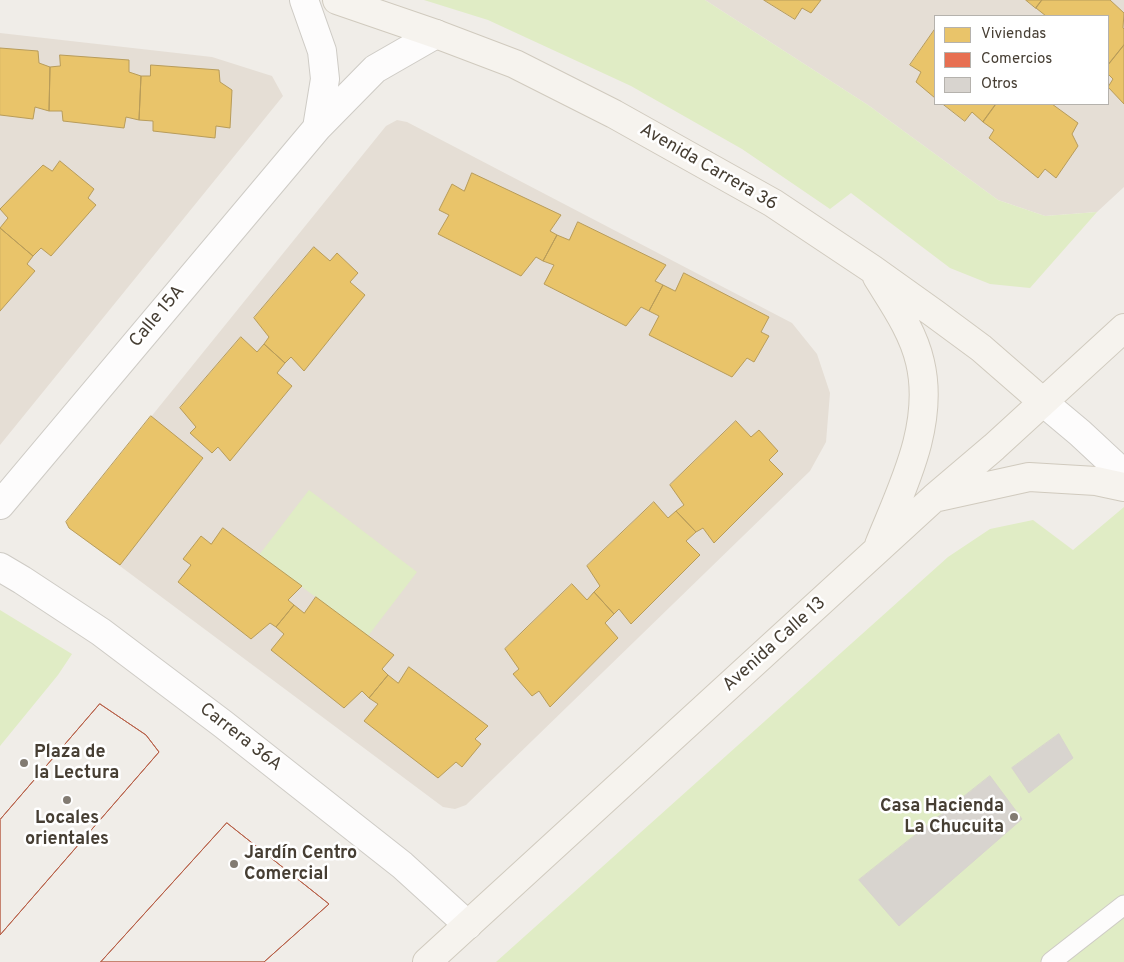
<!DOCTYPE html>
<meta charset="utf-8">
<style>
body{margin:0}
#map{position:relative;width:1124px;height:962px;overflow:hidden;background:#f0ede8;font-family:Overpass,sans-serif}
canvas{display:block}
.legend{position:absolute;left:934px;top:15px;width:175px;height:90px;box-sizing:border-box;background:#fff;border:1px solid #b5b2ad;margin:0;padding:6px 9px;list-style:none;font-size:15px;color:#463e33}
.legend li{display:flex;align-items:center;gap:10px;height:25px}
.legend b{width:25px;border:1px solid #b5b2ad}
</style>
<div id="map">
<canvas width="1124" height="962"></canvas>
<ul class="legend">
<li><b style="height:14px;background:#e9c46a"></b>Viviendas</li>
<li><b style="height:14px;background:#e76f51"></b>Comercios</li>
<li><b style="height:14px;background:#d8d4cf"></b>Otros</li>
</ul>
</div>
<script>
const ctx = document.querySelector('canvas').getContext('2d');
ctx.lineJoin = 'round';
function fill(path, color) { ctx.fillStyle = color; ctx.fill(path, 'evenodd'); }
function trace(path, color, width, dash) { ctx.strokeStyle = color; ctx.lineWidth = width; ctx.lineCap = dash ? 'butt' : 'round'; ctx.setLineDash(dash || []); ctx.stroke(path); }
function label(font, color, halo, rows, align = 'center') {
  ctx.font = font + ' Overpass,sans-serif'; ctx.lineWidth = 5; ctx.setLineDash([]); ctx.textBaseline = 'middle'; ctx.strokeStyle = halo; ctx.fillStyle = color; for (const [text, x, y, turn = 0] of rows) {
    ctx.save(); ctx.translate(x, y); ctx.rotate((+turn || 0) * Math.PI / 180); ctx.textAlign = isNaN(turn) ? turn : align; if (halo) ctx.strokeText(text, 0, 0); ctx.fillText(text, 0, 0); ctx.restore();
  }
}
fill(new Path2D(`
 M705,0H1124V187L1097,212L1045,216L998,200L868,105ZM935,16H1108V104H935Z
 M0,33L212,57L272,76L283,96L0,445Z
 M397,120L407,122L792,323L817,354L830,393L826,442L810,471L466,805L455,809L443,807L69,528L66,522L386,126Z`), '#e5ded5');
fill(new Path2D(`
 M424,0H705L868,105L998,200L1045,216L1097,212L1030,288L990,284L950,268L851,193L830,209L742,149L631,86L488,20Z
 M309,490L417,572L368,636L259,555Z
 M1124,507V962H496L948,557L990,529L1033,520L1073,550Z
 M0,610L72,654L58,675L0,746Z`), '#e0ecc5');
const homes = new Path2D(`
 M764,0H821L811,13L802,8L795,19Z
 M1026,0H1042L1036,8Z
 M1042,0H1110L1124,13L1123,28L1124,29V45L1108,65V16H1046L1036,8Z
 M935,29V98L916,82L921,72L910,65Z
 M1124,45V104L1108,87L1113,79L1108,74V65Z
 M0,48L38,51L39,63L50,67L49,111L35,107L33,119L0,115Z
 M60,55L129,60V72L141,76L139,120L126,117L124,128L63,121L62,111H49L50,67L60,66Z
 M151,65L219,70L220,82L232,90L230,128L216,126L215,138L153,131V121L139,120L141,76H150Z
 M943,104H996L983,122L972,112L965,121Z
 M996,104H1052L1078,123L1072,134L1078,146L1056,178L1045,169L1038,178L989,138L994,130L983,122Z
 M60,161L94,189L88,198L96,205L51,256L41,248L33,256L0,228L8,218L0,209L43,165L52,171Z
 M472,173L561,215L550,231L557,235L543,261L536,257L521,276L438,234L449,215L439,210L452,184L464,191Z
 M578,222L666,265L655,281L663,285L649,311L641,307L626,326L544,284L554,265L543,261L557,235L569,240Z
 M0,228L33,256L27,264L35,271L0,311Z
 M314,247L330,261L337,253L358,273L350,282L365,295L304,371L291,357L285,363L264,344L269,337L254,318Z
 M684,273L769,317L761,332L769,336L754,362L747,358L732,377L649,335L659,316L649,311L663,285L675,291Z
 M241,337L257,352L264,344L285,363L277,373L292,386L230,461L218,447L212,453L190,433L196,427L180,408Z
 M151,416L203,458L120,565L69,528L66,522Z
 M736,421L751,437L759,430L778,451L769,460L783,474L714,543L703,528L696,532L676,511L684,505L670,485Z
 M654,502L668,518L676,511L696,532L686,541L700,555L631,624L619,609L614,614L594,592L600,586L587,566Z
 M223,528L302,586L288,600L294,605L276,627L270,623L251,639L178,582L191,565L183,559L201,536L211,544Z
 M572,584L587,600L594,592L614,614L605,623L618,638L550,707L539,691L532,696L513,674L519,669L505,649Z
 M316,597L394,655L382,669L388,675L369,698L362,691L344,708L271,650L284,634L276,627L294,605L304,613Z
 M409,667L488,726L475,739L481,744L462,767L456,762L438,778L364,721L378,704L369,698L388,675L398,683Z`);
fill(homes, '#e9c46a');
trace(homes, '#b89c5a', 1);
const shops = new Path2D(`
 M100,704L146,735L159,752L0,935V820Z
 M100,704L146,735L159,752L0,935V820Z
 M227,823L329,904L264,962H101Z
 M227,823L329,904L264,962H101Z`);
fill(shops, '#e76f51');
trace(shops, '#b76048', 1);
const building = new Path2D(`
 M1059,734L1073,758L1029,793L1012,768Z
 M990,776L1022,819L899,926L859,880Z`);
fill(building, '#d8d4cf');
trace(building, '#d8d4ce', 1);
const lane = new Path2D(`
 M1051,962L1124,905`);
const street = new Path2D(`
 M304,0L322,51L325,79L317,128
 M1043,402L1080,433L1124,474
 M0,505L317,128L375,69L436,34
 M0,567L22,580L101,632L223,724L402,865L468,925`);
const secondary = new Path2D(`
 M337,0L436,34L515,64L614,114L773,203L872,269L935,314L981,348L1043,402
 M877,277C893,303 913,331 920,362C935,425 902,488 879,545
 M938,497L1029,477L1096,481L1124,487
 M427,962L934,498L994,447L1124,328`);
trace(lane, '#cecbc5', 21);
trace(street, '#cecbc5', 30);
trace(secondary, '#d0cabe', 30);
trace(lane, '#fdfcfc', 19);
trace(street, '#fdfcfc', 28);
trace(secondary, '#f6f3ee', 28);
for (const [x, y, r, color] of [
 [24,763,5,"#827b72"],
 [67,800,5,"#827b72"],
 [1014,817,5,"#827b72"],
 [234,864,5,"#827b72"]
]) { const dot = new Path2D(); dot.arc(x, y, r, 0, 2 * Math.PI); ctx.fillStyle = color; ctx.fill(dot); trace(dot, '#fff', 2); }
label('18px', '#463e33', '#fff', [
 ["Avenida Carrera 36",708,168,30],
 ["Calle 15A",158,317,-50],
 ["Avenida Calle 13",775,645,-42],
 ["Carrera 36A",240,738,38]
]);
label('bold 18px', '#463e33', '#fff', [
 ["Plaza de",34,753],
 ["la Lectura",34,774],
 ["Casa Hacienda",1004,807,"right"],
 ["La Chucuita",1004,828,"right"],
 ["Locales",67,819,"center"],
 ["orientales",67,840,"center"],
 ["Jardín Centro",244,854],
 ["Comercial",244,875]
], 'left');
</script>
